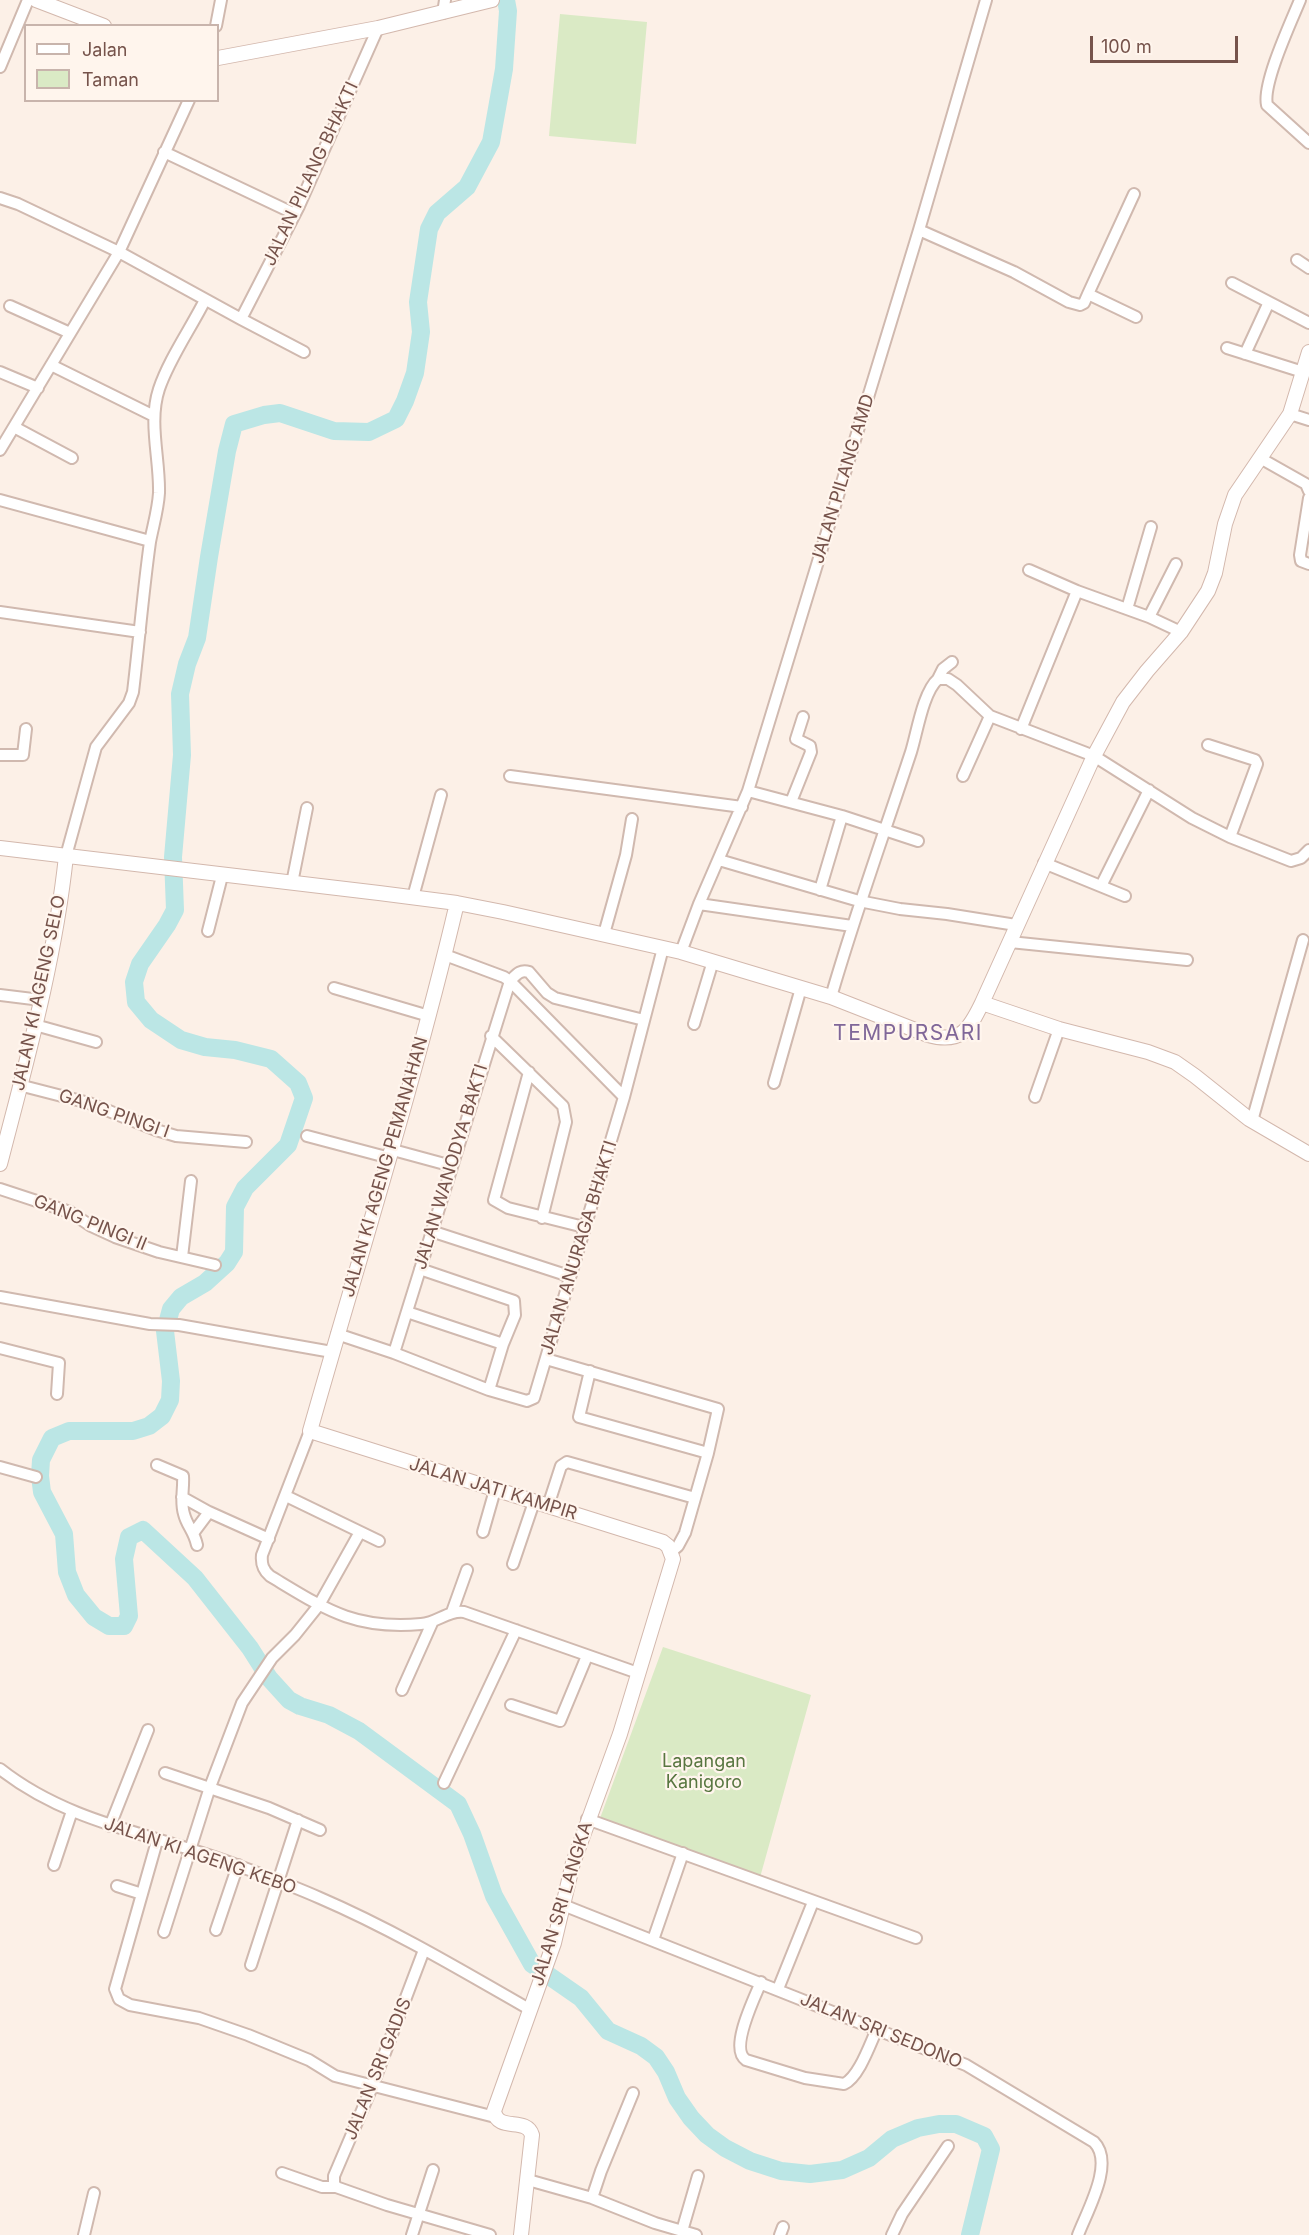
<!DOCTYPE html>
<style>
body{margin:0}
#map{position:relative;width:1309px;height:2235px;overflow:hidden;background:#fcf0e7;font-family:Inter,sans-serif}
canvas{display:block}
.legend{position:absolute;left:24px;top:24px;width:195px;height:78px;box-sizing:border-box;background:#fff5ed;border:2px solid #c8b4ac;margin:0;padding:8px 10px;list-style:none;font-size:18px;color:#76534b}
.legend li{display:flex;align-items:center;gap:12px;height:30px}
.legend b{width:30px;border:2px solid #c8b4ac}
.scale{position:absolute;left:1090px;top:36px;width:148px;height:27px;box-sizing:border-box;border:3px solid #76534b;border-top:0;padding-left:8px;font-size:18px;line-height:21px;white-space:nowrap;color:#76534b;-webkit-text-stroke:4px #fff5ed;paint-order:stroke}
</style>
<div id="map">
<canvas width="1309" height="2235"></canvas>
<ul class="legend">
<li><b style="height:8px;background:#fff"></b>Jalan</li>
<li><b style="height:16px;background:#daeac5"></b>Taman</li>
</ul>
<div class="scale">100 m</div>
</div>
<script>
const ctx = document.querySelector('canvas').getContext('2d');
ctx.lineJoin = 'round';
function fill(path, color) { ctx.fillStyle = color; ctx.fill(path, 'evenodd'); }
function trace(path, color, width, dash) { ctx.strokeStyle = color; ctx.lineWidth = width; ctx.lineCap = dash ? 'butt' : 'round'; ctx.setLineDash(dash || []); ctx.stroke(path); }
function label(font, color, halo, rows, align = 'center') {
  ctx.font = font + ' Inter,sans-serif'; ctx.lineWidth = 4.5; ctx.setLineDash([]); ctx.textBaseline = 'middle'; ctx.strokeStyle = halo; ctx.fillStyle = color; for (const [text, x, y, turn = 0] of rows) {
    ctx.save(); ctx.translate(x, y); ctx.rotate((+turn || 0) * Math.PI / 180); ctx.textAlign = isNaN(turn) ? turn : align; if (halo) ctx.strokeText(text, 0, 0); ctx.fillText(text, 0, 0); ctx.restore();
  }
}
fill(new Path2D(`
 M560,14L647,22L636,144L549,136Z
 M663,1647L811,1695L759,1881L599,1821Z`), '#daeac5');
trace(new Path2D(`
 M506,0L508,11L504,69L491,142L467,187L437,213L429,229L418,302L421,332L415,373L405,401L396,419L369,432L334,431L280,413L264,415L234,424L227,451L209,557L197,638L187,664L180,694L182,755L173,857L175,910L167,925L140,964L134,982L136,1002L151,1020L181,1040L205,1047L235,1050L271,1059L298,1083L304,1098L288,1145L245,1188L235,1207L234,1252L227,1263L205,1283L181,1297L171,1309L165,1331L171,1381L170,1400L162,1416L149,1426L133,1431H69L52,1438L41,1460L40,1476L42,1492L64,1534L67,1572L76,1595L94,1617L109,1626H124L129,1616L124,1559L129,1537L143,1530L195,1578L250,1648L269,1678L289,1700L300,1706L329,1715L359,1731L458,1804L472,1834L494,1896L532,1964L581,1998L608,2031L641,2046L656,2057L666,2072L677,2098L691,2118L707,2135L725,2148L750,2161L781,2171L810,2174L842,2170L869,2158L892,2139L918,2128L939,2124H956L984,2136L991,2149L970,2235`), '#bbe6e5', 18);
const street = new Path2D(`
 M1300,0C1291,22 1262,84 1267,105L1309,143
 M443,13L445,0
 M216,26L221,0
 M0,67L28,0
 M164,152L295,214
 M0,198L18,204L119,252L241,319L304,352
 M919,230L1014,272L1069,302L1080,305L1084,303L1088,294L1134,194
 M1297,260L1309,268
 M1232,283L1309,323
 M1088,294L1136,317
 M10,306L70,333
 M241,319L299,206L378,28
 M1227,348L1303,372
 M1245,354L1269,302
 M51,365L154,416
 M0,372L38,388
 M1290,414L1309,420
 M14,427L72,458
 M0,450L119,252L189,100
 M1260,458L1306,484L1309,491
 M1309,498L1300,555L1301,561L1309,564
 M0,500L150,541
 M1029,570L1077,591L1149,617L1181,632
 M1127,609L1151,527
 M0,612L140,632
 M1149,617L1176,564
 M938,679L943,669L952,662
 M1021,729L1077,591
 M1208,745L1255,760L1257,764L1230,837
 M0,755H23L26,729
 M510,776L742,807
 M963,776L990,716
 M748,791L842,816
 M791,802L811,752L810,746L796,739L803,717
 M66,856L96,747L129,703L133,692C139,642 143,592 150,542C153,526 158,510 159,493C160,459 148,422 159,389C169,359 191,328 205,300
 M719,860L859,901L900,909L947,914L1016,925
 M1044,863L1125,896
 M292,883L307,808
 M1101,886L1149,790
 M820,890L842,816L918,841
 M413,897L441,795
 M699,904L852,926
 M208,931L222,876
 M604,934L626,855L632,819
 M1010,942L1187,960
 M681,952L699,904L748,791L919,230L986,0
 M445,955L504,977L510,981L624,1097
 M334,988L429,1016
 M0,995L41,1000
 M831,997C855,914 884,834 911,752C917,733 923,692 938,679H948L957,685L990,716L1094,756L1192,818L1230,837L1291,861L1301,858L1309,850
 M694,1024L713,961
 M35,1025L96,1042
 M491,1036L563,1106L566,1122L542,1218
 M529,1072L494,1200L508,1208L584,1227
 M774,1083L801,988
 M19,1085L89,1103L156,1130L176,1136L246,1142
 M1035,1097L1059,1029
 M1252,1121L1303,940
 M307,1136L390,1158
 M393,1150L452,1166
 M0,1189L70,1212L91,1226L115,1237L159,1252L215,1265
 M431,1231L569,1276
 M182,1257L191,1181
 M420,1269L514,1301L515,1315L503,1344L489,1390
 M0,1297L150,1324L179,1325L332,1352
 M407,1312L503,1344
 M337,1334L394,1353L489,1390L527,1401L534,1398L624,1097L663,948
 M0,1348L59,1363L57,1394
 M394,1353L510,981C516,975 520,969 529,972L547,993L555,998L644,1020
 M546,1359L718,1409L708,1453L685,1533L678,1546L672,1551
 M590,1371L579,1417L708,1453
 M310,1431L262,1555C261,1564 263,1570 270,1576C325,1609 354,1630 421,1624C437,1623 448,1610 464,1612L638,1673
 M157,1465L183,1476C184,1489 180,1501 184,1514C187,1526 194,1531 197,1545
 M0,1467L36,1477
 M286,1496L379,1541
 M182,1497L209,1512L269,1539
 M548,1506L561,1466L567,1462L695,1498
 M194,1532L209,1512
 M483,1532L495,1490
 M513,1564L534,1502
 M452,1612L467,1570
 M402,1690L432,1623
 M511,1705L560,1721L587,1656
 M0,1769C71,1825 157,1834 239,1866C266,1876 293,1886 320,1898C392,1929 461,1970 529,2009
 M165,1773L269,1808L320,1830
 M444,1783L516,1630
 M587,1819L916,1938
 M110,1826L148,1730
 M157,1841L115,1989L119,1999L130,2005L199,2018L248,2035L309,2060L335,2076L495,2117
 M54,1865L72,1811
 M117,1886L142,1894
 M563,1905L966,2065L1094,2142C1115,2163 1087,2211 1078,2235
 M216,1930L238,1865
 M164,1932L210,1787L242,1703L272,1658L295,1635L319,1605L360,1532
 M653,1940L683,1853
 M251,1965L298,1820
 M761,1982C754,1999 729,2049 746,2060L805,2078L844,2084C859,2077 870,2044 877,2029
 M778,1989L813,1902
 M282,2173L322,2187H336L387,2205L490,2235
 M528,2180L592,2198L655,2223L696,2235
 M336,2187L334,2183V2176L372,2087L424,1950
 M592,2198L601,2171L633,2093
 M682,2231L698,2176
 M84,2235L94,2193
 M412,2235L433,2170
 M780,2235L783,2227
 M892,2235L902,2214L948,2146`);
const secondary = new Path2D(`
 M36,0L104,26
 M218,58L378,28L492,0
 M0,848L379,893L457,903L503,912L681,952L831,997L928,1035C961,1044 969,1030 982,1003L1059,1029L1148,1052L1175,1062L1195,1076L1249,1119L1309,1154
 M457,903C415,1081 360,1255 310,1431L663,1542L668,1546L673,1559L620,1734L573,1863L554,1943L494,2111C498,2133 526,2116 532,2135L521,2235
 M982,1003L1094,756L1123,702L1147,671L1181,632L1208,591L1215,573L1225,524L1235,495L1290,414L1309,352
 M0,1164C26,1063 55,961 66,856`);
trace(street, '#d0b9af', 14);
trace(secondary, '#d3b8ad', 16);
trace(street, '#fff', 10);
trace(secondary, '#fff', 14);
label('18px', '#76534b', '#fff5ed', [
 ["JALAN PILANG BHAKTI",311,174,-65],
 ["JALAN PILANG AMD",843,479,-73],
 ["JALAN KI AGENG SELO",39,993,-78],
 ["GANG PINGI I",114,1114,19],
 ["JALAN KI AGENG PEMANAHAN",385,1167,-74],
 ["JALAN WANODYA BAKTI",451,1167,-73],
 ["GANG PINGI II",90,1223,22],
 ["JALAN ANURAGA BHAKTI",579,1248,-73],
 ["JALAN JATI KAMPIR",493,1489,17],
 ["JALAN KI AGENG KEBO",200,1856,19],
 ["JALAN SRI LANGKA",562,1904,-73],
 ["JALAN SRI SEDONO",881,2031,22],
 ["JALAN SRI GADIS",378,2069,-68]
]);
label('18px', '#587640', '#fff5ed', [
 ["Lapangan",704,1762],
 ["Kanigoro",704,1783]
]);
ctx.letterSpacing = '1.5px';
label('21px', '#806799', '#fff5ed', [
 ["TEMPURSARI",908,1034]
]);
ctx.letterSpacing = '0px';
</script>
